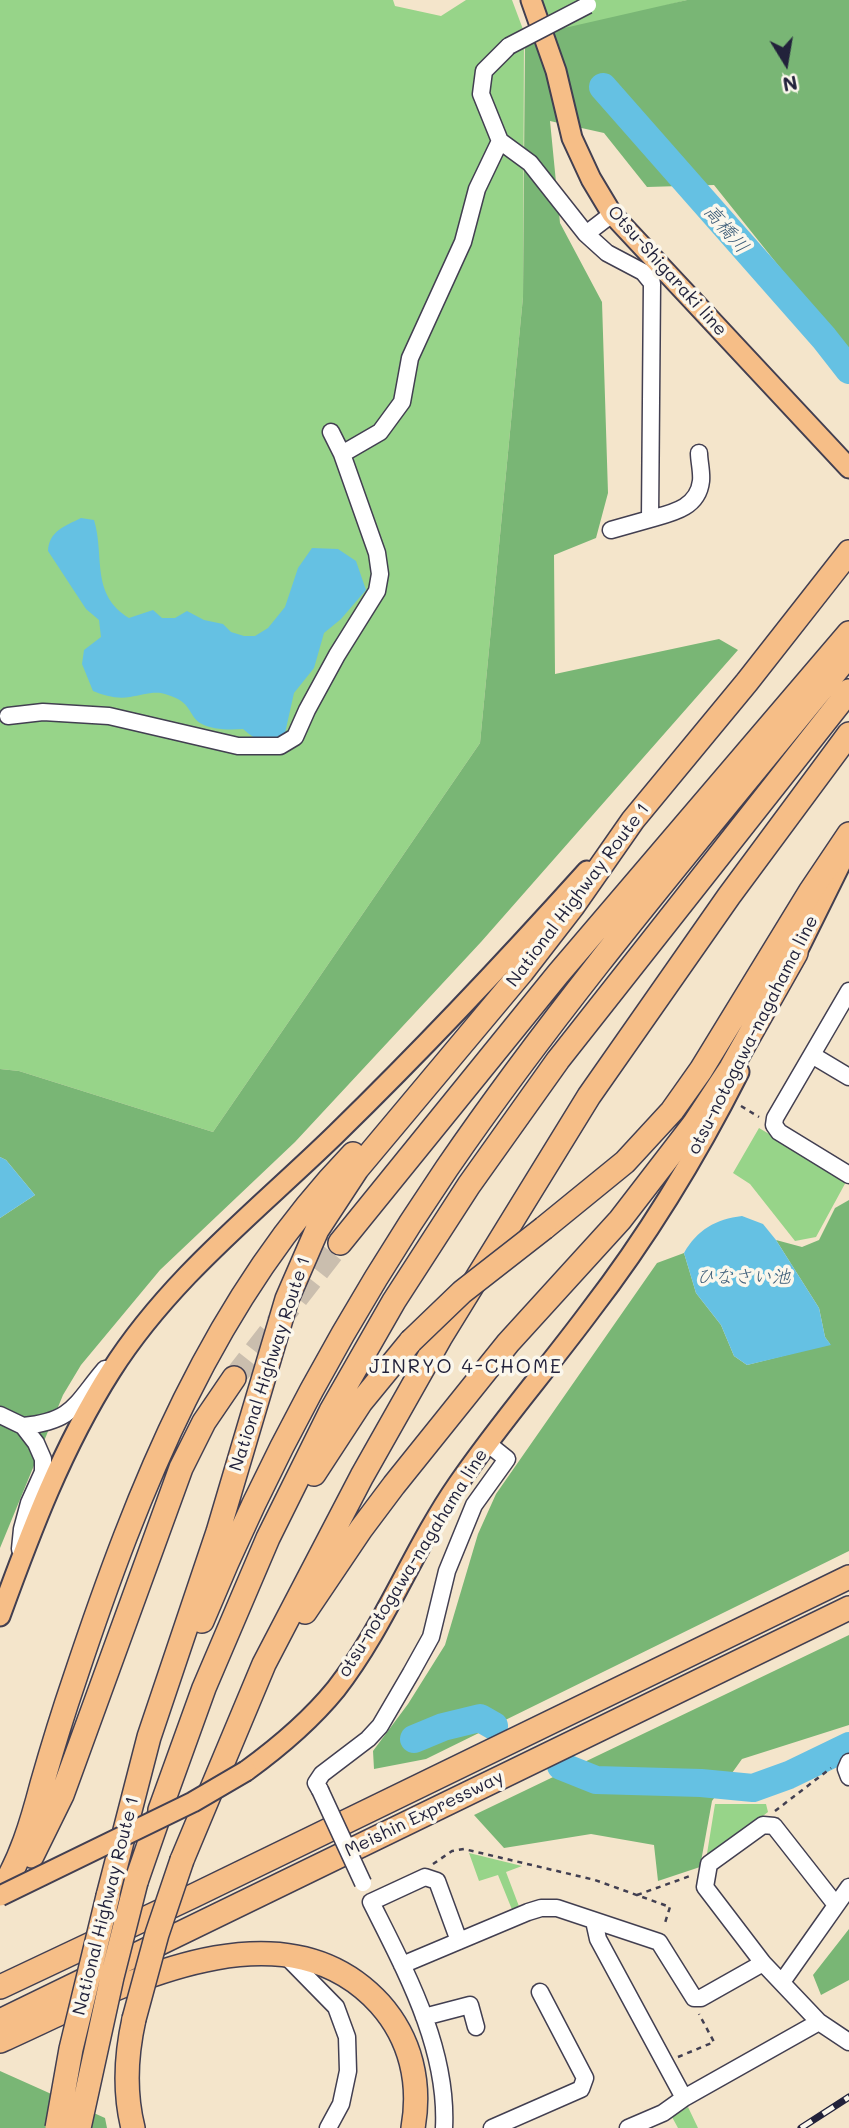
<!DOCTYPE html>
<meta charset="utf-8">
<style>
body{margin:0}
#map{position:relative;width:849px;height:2128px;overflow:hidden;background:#f4e5cb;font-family:Mali,sans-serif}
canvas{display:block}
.north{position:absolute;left:751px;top:28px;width:70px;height:70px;-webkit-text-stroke:5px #fbf7ec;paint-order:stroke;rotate:169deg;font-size:19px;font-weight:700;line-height:28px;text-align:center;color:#22223b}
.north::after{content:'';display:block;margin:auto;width:24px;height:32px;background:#22223b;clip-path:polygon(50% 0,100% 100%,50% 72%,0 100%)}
</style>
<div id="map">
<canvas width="849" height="2128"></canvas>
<div class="north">N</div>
</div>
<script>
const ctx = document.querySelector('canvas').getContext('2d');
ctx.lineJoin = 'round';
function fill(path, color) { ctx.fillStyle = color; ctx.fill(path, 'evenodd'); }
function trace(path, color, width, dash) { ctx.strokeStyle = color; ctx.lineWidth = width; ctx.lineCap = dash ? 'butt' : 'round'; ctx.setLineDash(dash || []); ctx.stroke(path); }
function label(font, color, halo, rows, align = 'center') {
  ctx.font = font + ' Mali,"Klee One",sans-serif'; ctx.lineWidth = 7; ctx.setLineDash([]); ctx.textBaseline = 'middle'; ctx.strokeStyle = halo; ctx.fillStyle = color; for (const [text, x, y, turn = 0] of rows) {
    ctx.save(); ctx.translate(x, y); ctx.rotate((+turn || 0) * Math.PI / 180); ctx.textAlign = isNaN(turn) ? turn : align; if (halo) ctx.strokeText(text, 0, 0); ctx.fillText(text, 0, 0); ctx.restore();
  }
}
fill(new Path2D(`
 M0,0H393L395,6L441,16L466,0H512L524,32L523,297L480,743L213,1132L19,1071L0,1069Z
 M531,0H687L544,37Z
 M759,1128L847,1180L816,1237L795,1241L750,1184L733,1173Z
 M715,1804H766L768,1812L706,1860Z
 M469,1853L522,1866L506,1872L520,1909L513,1912L498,1875L479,1881Z
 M688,2107L698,2128H678L672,2117Z`), '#97d489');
fill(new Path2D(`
 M687,0H849V354L714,185L647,187L604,133L550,121L560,223L602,302L608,493L596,538L554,555L555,674L719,639L738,650L481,942L295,1142L160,1270L81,1365L63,1395L0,1548V1218L35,1195L6,1160L0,1157V1069L19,1071L213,1132L480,743L523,297L525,37Z
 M849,1200V1551L426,1759L374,1769L373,1751L408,1704L445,1645L478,1534L496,1494L657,1263L684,1253L696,1293L721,1325L734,1356L747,1365L830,1344L825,1337L819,1308L776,1240L802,1247L819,1240L835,1208Z
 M849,1635V1725L742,1759L712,1801L700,1867L658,1881L654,1845L591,1834L504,1848L474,1815Z
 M849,1929V1980L821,1995L813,1975Z
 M0,2071L105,2118L107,2128H0Z`), '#79b675');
fill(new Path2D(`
 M81,518L94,520C105,556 90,594 129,618L153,610L162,618H175L187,611L204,620L223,624L231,632L244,636H255L268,628L285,607L298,568L312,548L338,549L356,561L366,590L341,619L324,633L314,668L294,693L285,733C268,746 259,743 243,729C230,730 212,730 200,723C188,715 192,702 168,695C155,690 144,695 130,697C117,699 105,696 93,691L82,664L84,650L101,637L99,620L86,609L48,551C49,531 65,526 81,518Z
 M0,1157L6,1160L35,1195L0,1218Z
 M742,1216L763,1224L776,1240L819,1308L825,1337L831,1345L747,1365L734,1356L721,1325L696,1293L684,1253C697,1230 716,1219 742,1216Z`), '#65c1e3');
trace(new Path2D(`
 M603,87L824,338L849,370
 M414,1739L443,1727L480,1718L494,1726
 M561,1766L596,1780L701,1783L753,1788L789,1775L849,1746`), '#65c1e3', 28);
trace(new Path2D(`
 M234,1378L340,1243`), '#cabeae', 23, [23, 11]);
const minor = new Path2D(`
 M509,46L484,71L481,94L500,141L530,163L586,234L607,253L643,272L652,283L650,519L611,530
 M586,234L612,214
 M342,454L380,432L402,402L410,358L463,242L477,189L500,141
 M650,519C672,513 698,508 701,481C702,472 699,461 699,453
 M8,716L43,712L109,716L238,746H280L295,737L307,710L337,655L377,591L380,574L377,553L342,454L331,432
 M849,991L775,1118L774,1125L779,1132L849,1175
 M812,1055L849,1077
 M0,1415L23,1426L36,1443L43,1459V1472L29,1503L22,1529L20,1549
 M23,1426C74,1421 75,1404 105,1369
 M849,1762L846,1769L849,1777
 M320,1790L316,1783L322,1774L368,1739L380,1726L411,1673L431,1637L447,1571L474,1505L507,1459L487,1443
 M594,1921L598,1939L684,2098
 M287,1957L336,2007L347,2037L348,2071L341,2104L328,2128
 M402,1965L528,1912L541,1908H557L659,1942L694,1998H701L763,1963
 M782,1982L849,1887
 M424,2017L470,2005L476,2027
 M819,2022L849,2042
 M444,2128C448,2048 406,1972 371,1902L425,1877L437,1881L459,1941
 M492,2128L581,2089L585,2078L540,1992
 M628,2128L663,2113L684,2098L819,2022L763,1963L705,1887L709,1864L763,1825L774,1826L836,1905`);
const major = new Path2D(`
 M531,0L556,71L572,138L591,179L612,214L849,468
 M790,966L845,855
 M0,1616C31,1531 62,1448 111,1371C170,1278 258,1210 336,1134C423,1049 506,961 587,871
 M246,1771C279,1747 310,1721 336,1689C385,1626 413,1549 458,1484C499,1424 547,1369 590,1311C647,1237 697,1155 739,1072`);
const highway = new Path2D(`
 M544,1228L625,1162L672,1111L701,1070L810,892L849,834
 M340,1243L558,974L849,633
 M314,1474L361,1402L411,1341
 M305,1612L361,1529L394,1485L508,1343L620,1220L694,1124L731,1068L796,953
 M202,1621C267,1463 351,1309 447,1168C570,989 713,823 849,655
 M160,1810L204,1688L268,1538L331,1411L394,1301L469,1185L558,1060L849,691
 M32,1856L62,1795L181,1468L204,1422L234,1378
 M182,1860L264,1664L362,1476L440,1338L589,1096L729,896L849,734
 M136,1882L163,1804
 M0,1892C21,1860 32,1822 42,1784C52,1749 63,1713 75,1678C138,1489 212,1300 353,1154
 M108,1896L149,1737L218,1532L287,1299L317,1230L357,1169L522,972L573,906L633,820L747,682L849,552
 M0,1987L193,1896L849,1577
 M0,2021L849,1608
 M0,2041C108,1993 279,1893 380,2004C411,2039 421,2083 413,2128
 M133,2128C124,2092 126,2055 134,2019`);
trace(minor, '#423f51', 19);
trace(major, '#423f51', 23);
trace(highway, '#423f51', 26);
trace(new Path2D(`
 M741,1106L759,1117
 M775,1811L831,1768
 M433,1864L452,1851L464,1849L595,1880L670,1907L664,1926
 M637,1895L690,1876
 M678,2057L714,2042L699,2014`), '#423f51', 2.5, [5, 5]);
trace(minor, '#fff', 16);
trace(major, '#f6be87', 19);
trace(highway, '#f6be87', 23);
const rail = new Path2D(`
 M801,2128L849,2097`);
trace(rail, '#22223b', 7);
trace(rail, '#fbf7ec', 4.5, [13]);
const minorBridge = new Path2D(`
 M509,46L588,5
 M320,1790L363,1883`);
const majorBridge = new Path2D(`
 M0,1896L193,1802L246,1771`);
const highwayBridge = new Path2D(`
 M411,1341L462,1292L544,1228
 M134,2019L157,1934L182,1860
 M57,2128L71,2049L108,1896
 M79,2128L112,1977L136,1882`);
trace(minorBridge, '#423f51', 19, []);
trace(majorBridge, '#423f51', 23, []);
trace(highwayBridge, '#423f51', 26, []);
trace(minorBridge, '#fff', 16);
trace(majorBridge, '#f6be87', 19);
trace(highwayBridge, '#f6be87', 23);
label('18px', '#22223b', '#fbf7ec', [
 ["Otsu-Shigaraki line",667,271,48],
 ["National Highway Route 1",578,895,-53],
 ["otsu-notogawa-nagahama line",753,1035,-63],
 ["National Highway Route 1",270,1364,-72],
 ["otsu-notogawa-nagahama line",413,1563,-58],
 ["Meishin Expressway",424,1814,-26],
 ["National Highway Route 1",106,1906,-76]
]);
label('italic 19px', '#395a76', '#fbf7ec', [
 ["高橋川",726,229,49],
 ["ひなさい池",743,1277]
]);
ctx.letterSpacing = '2px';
label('19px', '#22223b', '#fbf7ec', [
 ["JINRYO 4-CHOME",466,1367]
]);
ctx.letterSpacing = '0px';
</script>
